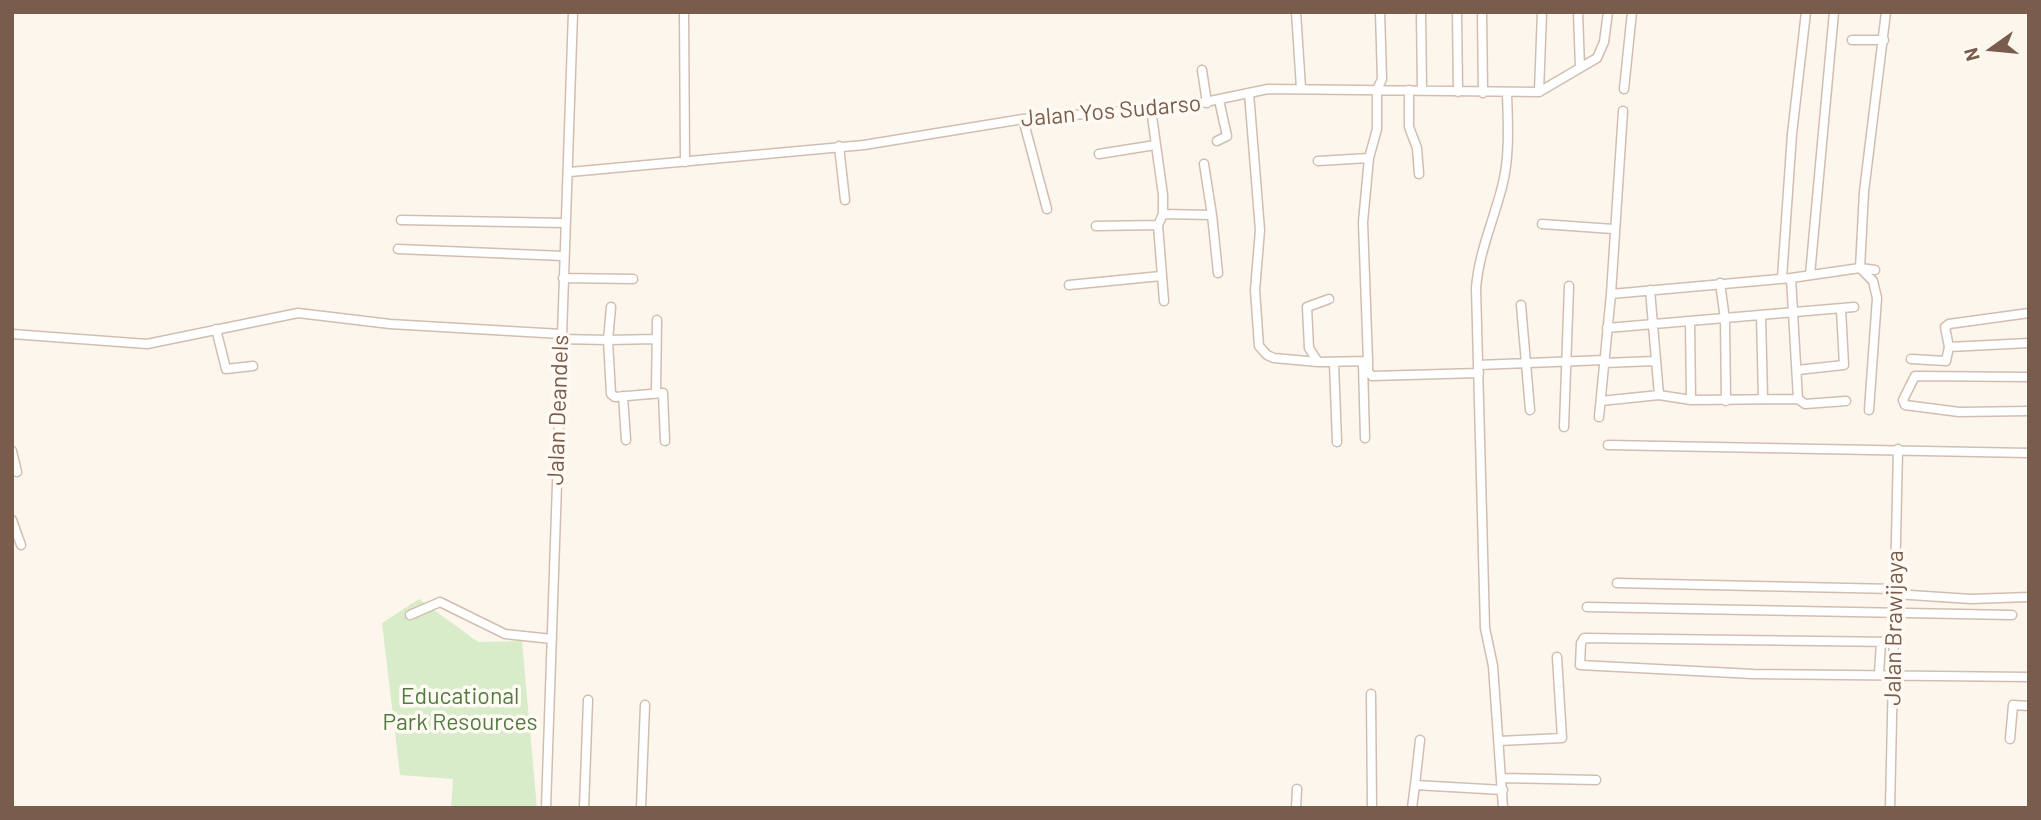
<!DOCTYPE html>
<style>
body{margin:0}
#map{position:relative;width:2041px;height:820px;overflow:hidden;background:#fdf6ec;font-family:Barlow,sans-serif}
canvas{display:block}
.frame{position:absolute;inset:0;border:14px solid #7a5c4d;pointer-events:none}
.north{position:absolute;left:1957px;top:14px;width:70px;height:70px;-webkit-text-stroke:5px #fffaf3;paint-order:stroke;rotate:255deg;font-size:19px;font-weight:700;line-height:28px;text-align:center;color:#7a5c4d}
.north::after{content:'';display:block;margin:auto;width:24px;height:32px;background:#7a5c4d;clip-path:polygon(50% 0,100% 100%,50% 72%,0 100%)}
</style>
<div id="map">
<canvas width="2041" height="820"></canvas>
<div class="frame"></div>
<div class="north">N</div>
</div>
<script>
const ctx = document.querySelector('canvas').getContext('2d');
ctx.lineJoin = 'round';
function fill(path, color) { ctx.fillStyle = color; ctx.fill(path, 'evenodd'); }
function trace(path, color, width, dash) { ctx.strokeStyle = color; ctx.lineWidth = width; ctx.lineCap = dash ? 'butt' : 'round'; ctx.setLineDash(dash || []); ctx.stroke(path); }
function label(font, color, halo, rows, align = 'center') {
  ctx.font = font + ' Barlow,sans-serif'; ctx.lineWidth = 7; ctx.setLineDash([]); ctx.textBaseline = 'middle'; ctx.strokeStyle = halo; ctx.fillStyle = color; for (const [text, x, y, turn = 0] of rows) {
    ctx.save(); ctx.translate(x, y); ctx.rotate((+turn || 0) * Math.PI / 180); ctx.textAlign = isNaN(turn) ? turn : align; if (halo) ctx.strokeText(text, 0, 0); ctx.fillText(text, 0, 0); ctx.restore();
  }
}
fill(new Path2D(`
 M419,599L478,642L522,641L537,808H451L453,779L400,775L382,623Z`), '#d8ecc9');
const minor = new Path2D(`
 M684,12L685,162
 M1296,12L1301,88
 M1421,12L1422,89
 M1457,12L1458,92
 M1482,12L1483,93
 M1578,12L1580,68
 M1852,40H1884
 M1202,70L1207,103
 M1624,89L1632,12
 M1409,90V127L1417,148L1419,174
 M1539,92L1542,12
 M1249,93L1260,230L1255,290L1259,346L1267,355L1274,358L1318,362
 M1151,109L1163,195V214L1158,225L1164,301
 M1023,119L1047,209
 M1217,141L1227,136L1219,100
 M839,146L845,200
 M1099,154L1155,145
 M1318,161L1369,158
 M570,172L864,145L1023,119L1186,106L1268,89L1539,92L1597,58L1604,42L1608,12
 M1163,214L1212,215L1204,164
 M1212,215L1218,273
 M401,220L565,223
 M1542,224L1613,229
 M1096,226L1158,225
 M398,249L563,256
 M1810,275L1834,12
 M563,278L633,279
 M1782,278L1792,134L1806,12
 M1720,283L1725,319L1726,401
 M1069,285L1161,276
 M1650,290L1659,395L1691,400L1798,399L1805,404L1846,401
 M1611,294L1623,111
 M1329,299L1307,307L1309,348L1318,362L1368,361V372L1372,376L1479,373
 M1521,305L1530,410
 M611,307L608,340L611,394L615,397L663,393L665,441
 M1761,315L1763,399
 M1690,322L1691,400
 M1607,328L1854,307
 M216,329L226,369L253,366
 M12,334L147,344L298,313L390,324L561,334
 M560,339L608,340
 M609,340L656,339
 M1949,347L2029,343
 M1911,359L1946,361L1949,347L1945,327L1949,324L2029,313
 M1368,361L1363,222L1369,158L1377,129V90L1382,79L1380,12
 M1334,363L1337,442
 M1604,363L1654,361
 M1363,364L1365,438
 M1478,365L1604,360
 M1797,370L1844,365L1841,309
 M2029,377L1915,376L1903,400L1905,405L1959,412L2029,411
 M656,393L657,320
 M623,396L626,440
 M1798,399L1791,278L1860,268L1875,270
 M1601,401L1659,395
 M1869,410L1877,298L1873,281L1860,268L1864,192L1886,12
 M1599,417L1611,294L1791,278
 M1564,427L1569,286
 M1608,445L2029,453
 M12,451L17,472
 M12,520L21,545
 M1617,583L1894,589
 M1895,594L1971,599L2029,597
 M1587,607L2012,615
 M410,615L440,602L505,634L552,639
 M1894,642L1584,638L1581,643L1580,665L1753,674L2029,677
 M1879,674L1881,642
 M1371,694L1372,808
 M2010,739L2013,705L2029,706
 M1499,741L1562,738L1557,657
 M1502,778L1596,780
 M1415,785L1420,740
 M546,808L573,12
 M584,808L588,700
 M641,808L645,705
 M1296,808L1297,789
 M1412,808L1415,785L1503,790
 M1503,808L1493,666L1485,628L1476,288C1479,252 1493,222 1502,187C1510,157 1508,124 1507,94
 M1890,808L1898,449`);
trace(minor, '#d1beb0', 11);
trace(minor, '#fff', 8);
label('23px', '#7a5c4d', '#fffaf3', [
 ["Jalan Yos Sudarso",1111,111,-5],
 ["Jalan Deandels",558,410,-88],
 ["Jalan Brawijaya",1894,628,-89]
]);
label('23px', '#537a41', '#fffaf3', [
 ["Educational",460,696],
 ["Park Resources",460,722]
]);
</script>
